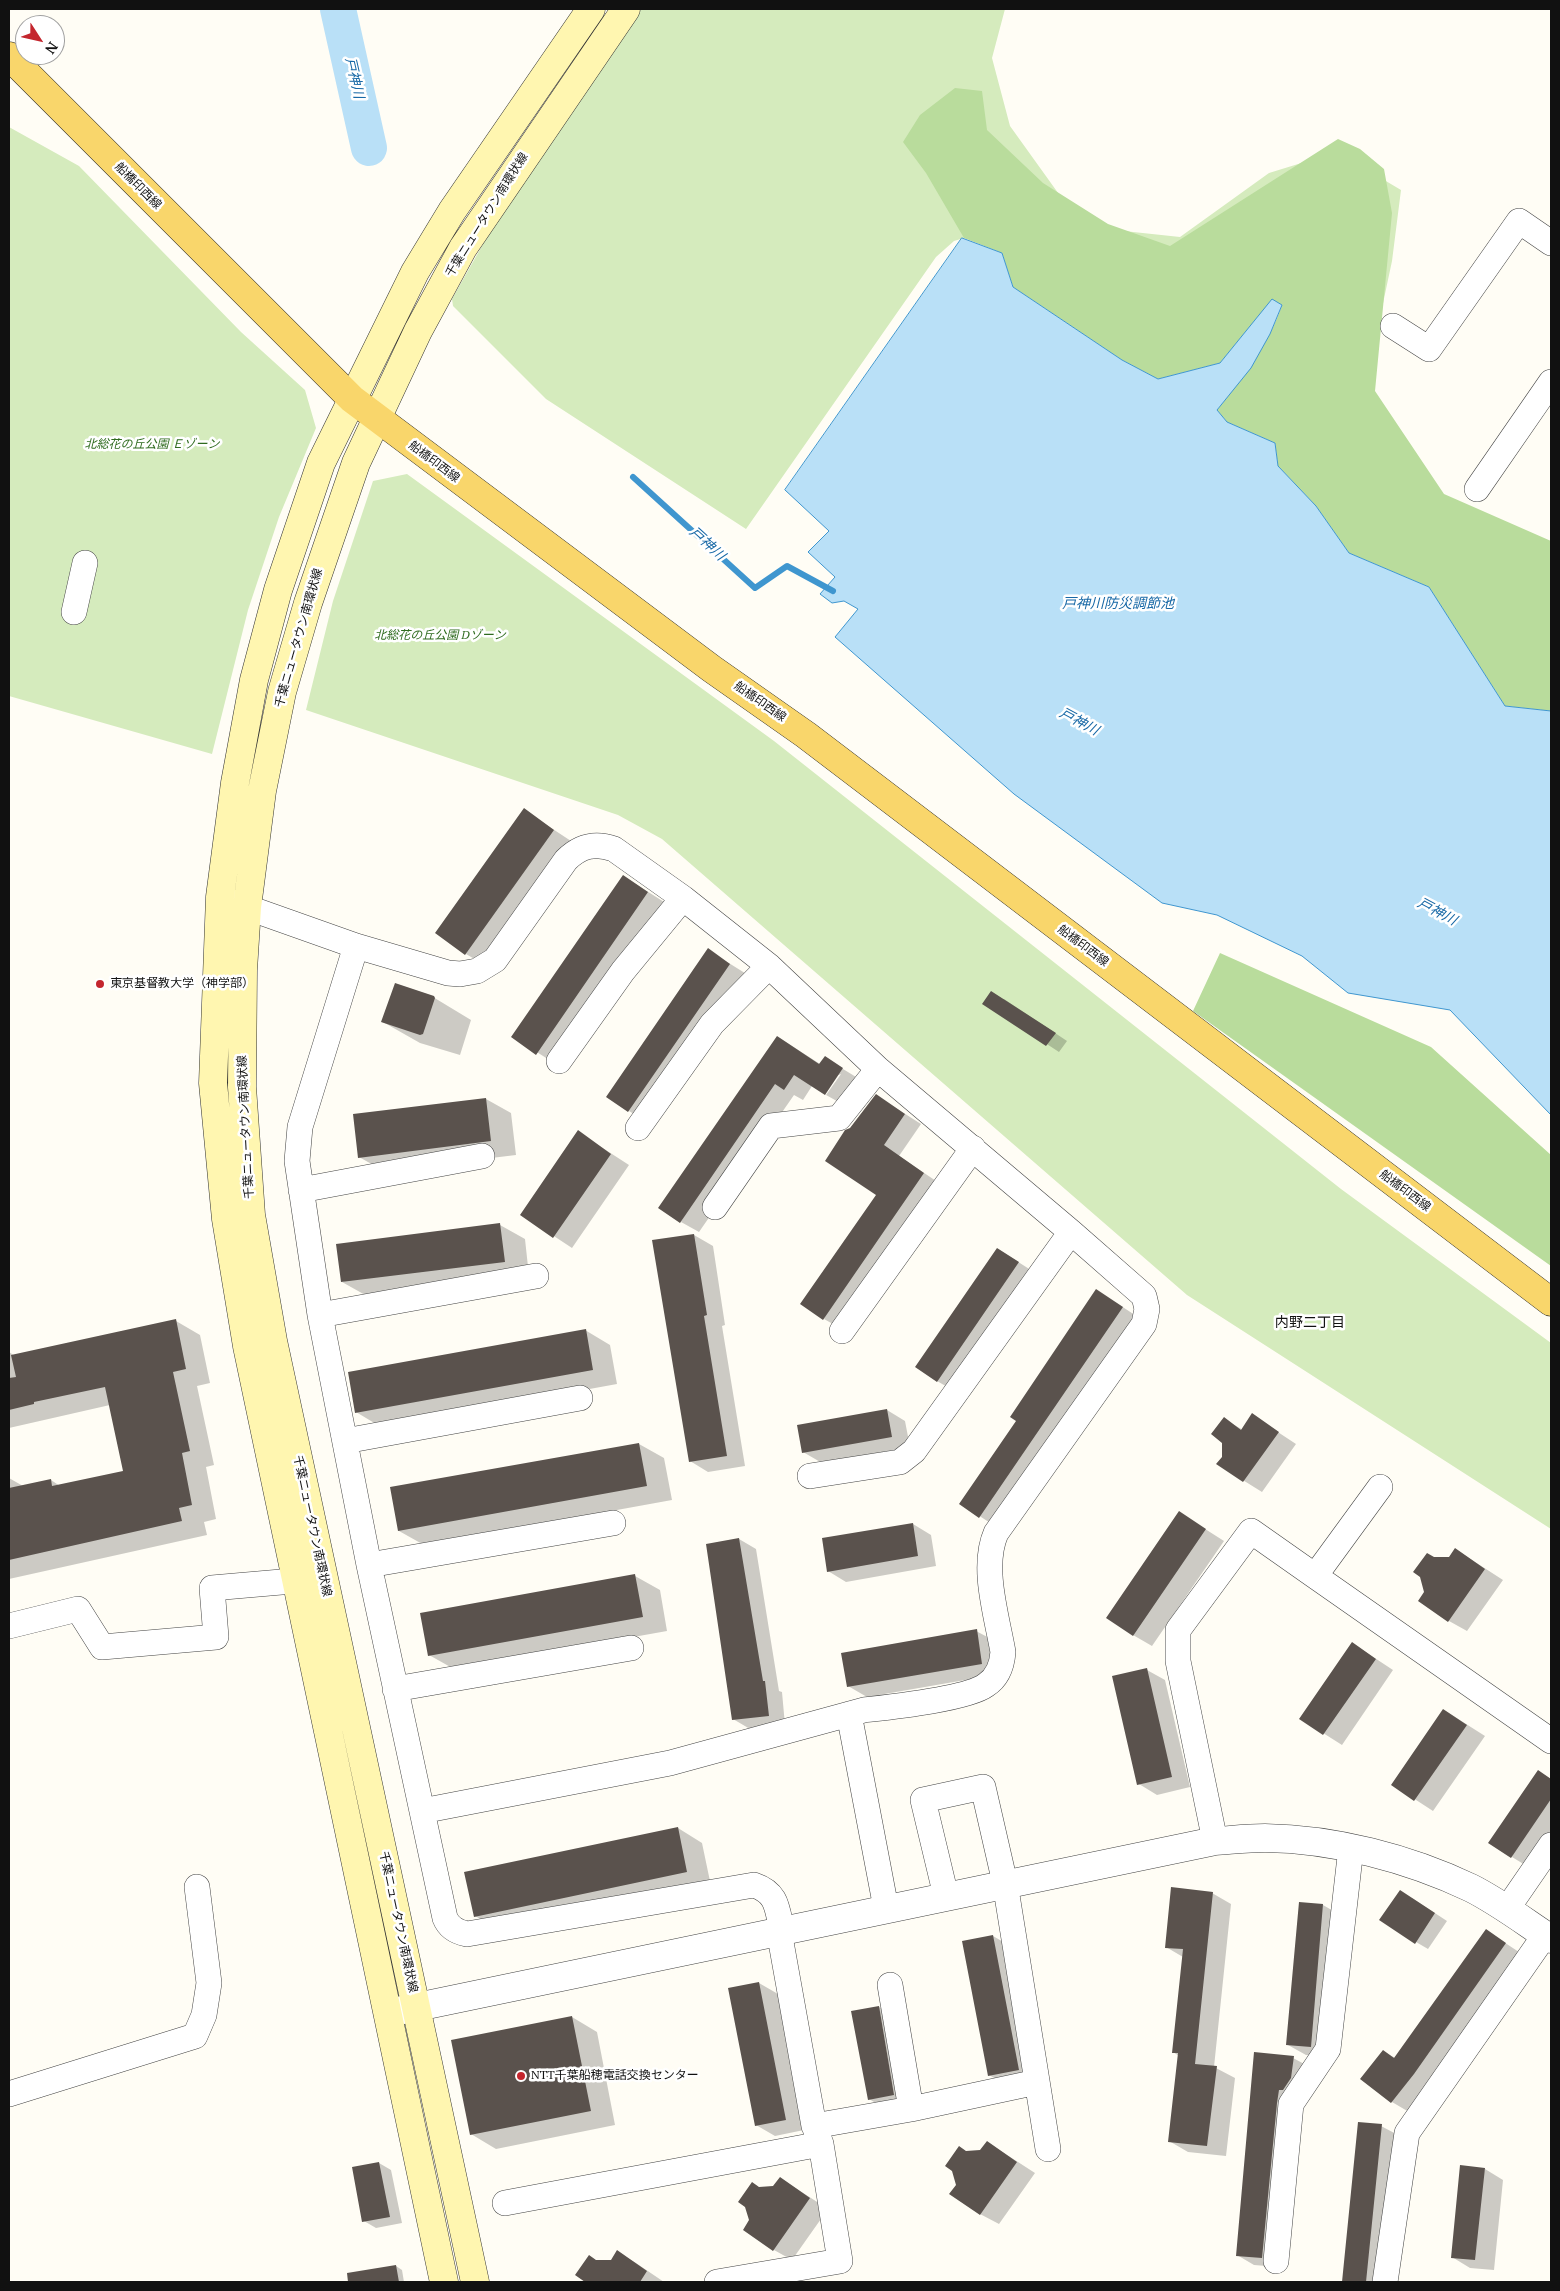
<!DOCTYPE html>
<meta charset="utf-8">
<style>
body{margin:0}
#map{position:relative;width:1560px;height:2291px;overflow:hidden;background:#fffdf5;font-family:"PT Serif",serif}
canvas{display:block}
.frame{position:absolute;inset:0;border:10px solid #111;pointer-events:none}
.north{position:absolute;left:15px;top:15px;width:50px;height:50px;box-sizing:border-box;background:#fff;border:1px solid #a0a0a0;border-radius:50%;rotate:125deg;font-size:14px;font-weight:700;line-height:20px;text-align:center;color:#111}
.north::after{content:'';display:block;margin:auto;width:18px;height:22px;background:#c4262e;clip-path:polygon(50% 0,100% 100%,50% 72%,0 100%)}
</style>
<div id="map">
<canvas width="1560" height="2291"></canvas>
<div class="frame"></div>
<div class="north">N</div>
</div>
<script>
const ctx = document.querySelector('canvas').getContext('2d');
ctx.lineJoin = 'round';
function fill(path, color) { ctx.fillStyle = color; ctx.fill(path, 'evenodd'); }
function trace(path, color, width, dash) { ctx.strokeStyle = color; ctx.lineWidth = width; ctx.lineCap = dash ? 'butt' : 'round'; ctx.setLineDash(dash || []); ctx.stroke(path); }
function label(font, color, halo, rows, align = 'center') {
  ctx.font = font + ' "PT Serif","Noto Sans JP",serif'; ctx.lineWidth = 5; ctx.setLineDash([]); ctx.textBaseline = 'middle'; ctx.strokeStyle = halo; ctx.fillStyle = color; for (const [text, x, y, turn = 0] of rows) {
    ctx.save(); ctx.translate(x, y); ctx.rotate((+turn || 0) * Math.PI / 180); ctx.textAlign = isNaN(turn) ? turn : align; if (halo) ctx.strokeText(text, 0, 0); ctx.fillText(text, 0, 0); ctx.restore();
  }
}
fill(new Path2D(`
 M639,9H1005L992,58L1010,126L1071,211L1124,231L1180,237L1269,173L1337,152L1401,190L1392,261L1382,308L964,238L954,241L936,257L746,529L546,399L453,306L452,299L487,237Z
 M9,127L79,166L241,332L305,390L316,428L279,517L248,610L212,754L9,696Z
 M407,474L774,741L1341,1189L1551,1343V1529L1187,1295L662,839L618,815L306,710L333,601L373,481Z`), '#d5ebbd');
fill(new Path2D(`
 M955,88L982,91L987,130L1043,183L1108,224L1170,246L1338,139L1360,149L1384,169L1392,213L1375,391L1444,494L1551,541V711L1505,706L1429,587L1349,553L1316,506L1278,466L1275,443L1227,422L1217,410C1243,377 1268,346 1282,305L1272,300L1220,363L1158,379L1122,360L1013,287L1002,253L964,238L926,173L903,142L920,115Z
 M1220,953L1431,1047L1551,1155V1266L1193,1011Z`), '#b9dc9c');
const water = new Path2D(`
 M962,238L1002,253L1013,287L1122,360L1158,379L1220,363L1272,299L1282,305L1270,334L1251,368L1217,410L1227,422L1275,443L1278,466L1316,506L1349,553L1429,587L1505,706L1551,711V1115L1450,1010L1348,993L1302,956L1217,915L1162,903L1014,794L835,637L858,609L844,601L832,603L820,594L835,577L808,552L829,531L785,490Z`);
fill(water, '#b9e0f7');
trace(water, '#3f96cf', 1);
fill(new Path2D(`
 M524,810L571,841L483,964L466,954Z
 M623,876L672,907L562,1068L513,1037Z
 M708,950L748,975L647,1122L629,1111Z
 M433,997L471,1020L460,1055L420,1043L383,1022Z
 M1004,999L1067,1041L1059,1052L984,1003Z
 M778,1037L820,1064L825,1058L861,1080L844,1105L826,1095L841,1074L812,1086L803,1100L794,1095L699,1232L681,1222Z
 M877,1096L921,1124L899,1156L939,1183L840,1328L824,1319L877,1195L850,1130Z
 M486,1099L511,1113L516,1155L384,1171L359,1157Z
 M578,1132L629,1165L572,1248L522,1215Z
 M500,1225L525,1239L529,1276L367,1296L342,1282Z
 M694,1235L713,1246L725,1325L722,1326L745,1466L708,1472L690,1461Z
 M998,1249L1037,1274L956,1392L937,1381Z
 M1115,1302L1141,1319L998,1528L961,1504L1018,1421Z
 M176,1321L200,1335L210,1383L197,1386L214,1465L206,1467L216,1519L204,1522L207,1535L9,1579V1478L23,1486L51,1480L60,1486L125,1472L110,1405L9,1428V1352L15,1356Z
 M585,1330L610,1345L617,1384L381,1427L356,1412Z
 M887,1410L905,1421L910,1447L822,1463L803,1452Z
 M1252,1415L1296,1444L1262,1492L1217,1464L1223,1458L1224,1419L1243,1430Z
 M639,1444L664,1458L672,1500L424,1545L399,1531L391,1488Z
 M1180,1513L1224,1541L1152,1646L1133,1635Z
 M913,1524L931,1535L936,1566L846,1582L828,1571Z
 M739,1539L756,1549L779,1691L782,1692L785,1725L750,1729L733,1719Z
 M1455,1549L1503,1580L1467,1631L1449,1621L1426,1592Z
 M635,1576L660,1590L667,1631L454,1669L429,1655Z
 M976,1631L995,1641L1000,1674L867,1697L848,1686Z
 M1352,1643L1393,1670L1342,1745L1301,1719Z
 M1147,1670L1165,1680L1190,1787L1157,1795L1139,1784Z
 M1444,1710L1485,1736L1433,1811L1393,1785Z
 M1539,1772L1551,1779V1837L1530,1868L1512,1857Z
 M678,1828L702,1843L711,1886L500,1930L475,1916Z
 M1212,1893L1231,1904L1214,2067L1235,2078L1226,2156L1188,2152L1169,2141L1179,2056L1173,2052L1183,1957L1166,1947Z
 M1412,1898L1447,1921L1428,1949L1416,1942Z
 M1300,1903L1323,1905L1342,1916L1329,2057L1306,2055L1288,2045Z
 M1487,1931L1522,1954L1409,2112L1392,2102L1362,2078L1383,2051L1395,2058Z
 M993,1936L1012,1947L1037,2080L1008,2086L989,2075Z
 M759,1983L778,1994L804,2130L775,2136L756,2125Z
 M879,2007L897,2018L912,2105L888,2110L869,2099Z
 M572,2017L597,2032L615,2125L496,2149L471,2134Z
 M1255,2054L1293,2058L1310,2067L1300,2099L1279,2267L1254,2265L1237,2255Z
 M1359,2123L1381,2126L1400,2136L1386,2282H1343Z
 M987,2142L1035,2173L999,2224L980,2214L957,2185L967,2152L981,2151Z
 M379,2163L391,2170L402,2223L376,2228L364,2221Z
 M1485,2169L1503,2180L1494,2270L1470,2268L1452,2257Z
 M780,2178L828,2209L792,2260L774,2250L750,2221L746,2206L760,2188L774,2187Z
 M617,2252L636,2263L664,2282H584L583,2279L597,2261H611Z
 M396,2266L402,2270L404,2282H378L376,2270Z`), '#0003');
trace(new Path2D(`
 M633,477L755,588L787,566L833,591`), '#3f96cf', 6);
trace(new Path2D(`
 M338,9L369,148`), '#b9e0f7', 36);
fill(new Path2D(`
 M524,808L554,830L465,955L435,933Z
 M623,875L648,892L536,1055L511,1037Z
 M708,948L730,964L628,1112L606,1097Z
 M395,983L434,996L435,998L423,1034L420,1035L381,1022Z
 M991,991L1056,1033L1046,1046L982,1004Z
 M777,1036L819,1064L825,1056L843,1068L825,1095L794,1075L784,1090L775,1084L680,1223L658,1208Z
 M876,1094L905,1114L884,1145L924,1173L823,1320L800,1304L876,1195L825,1161L845,1130L850,1128Z
 M486,1098L491,1141L358,1158L353,1114Z
 M578,1130L611,1154L553,1238L520,1215Z
 M500,1223L505,1262L341,1282L336,1244Z
 M694,1234L707,1315L704,1316L727,1456L689,1462L652,1240Z
 M997,1248L1019,1262L937,1382L915,1367Z
 M1096,1289L1123,1307L979,1518L959,1504L1016,1421L1010,1417Z
 M176,1319L186,1369L173,1372L190,1451L182,1453L192,1505L179,1508L182,1521L9,1560V1488L51,1479L52,1486L123,1471L105,1387L34,1402V1404L9,1410V1378L16,1377L11,1355Z
 M586,1329L593,1370L355,1413L348,1372Z
 M887,1409L892,1437L802,1453L797,1425Z
 M1252,1413L1279,1432L1243,1482L1216,1464L1222,1457V1443L1211,1434L1224,1417L1241,1430Z
 M639,1443L647,1486L398,1531L390,1487Z
 M1179,1511L1206,1529L1133,1636L1106,1618Z
 M913,1523L918,1556L827,1572L822,1538Z
 M739,1538L763,1681H765L769,1716L732,1720L706,1544Z
 M1455,1548L1485,1569L1448,1622L1418,1601L1424,1592L1420,1577L1413,1572L1427,1553L1434,1557H1449Z
 M635,1574L643,1617L428,1656L420,1613Z
 M977,1629L982,1664L847,1687L841,1653Z
 M1352,1642L1376,1659L1323,1735L1299,1719Z
 M1147,1668L1172,1777L1137,1785L1112,1676Z
 M1443,1709L1467,1725L1414,1801L1391,1785Z
 M1538,1770L1551,1779V1799L1511,1858L1488,1843Z
 M678,1827L687,1872L474,1917L464,1872Z
 M1171,1887L1213,1892L1195,2064L1217,2066L1207,2146L1168,2142L1178,2053H1172L1183,1949L1165,1948Z
 M1400,1890L1435,1913L1415,1944L1379,1920Z
 M1299,1902L1323,1904L1311,2047L1286,2045Z
 M1486,1929L1506,1943L1414,2074L1391,2103L1360,2079L1383,2050L1394,2058Z
 M993,1935L1019,2070L988,2076L962,1941Z
 M759,1982L786,2120L755,2126L728,1988Z
 M879,2006L894,2095L868,2100L851,2011Z
 M572,2016L591,2111L470,2135L451,2040Z
 M1254,2052L1294,2056L1291,2078L1283,2090H1279L1277,2103L1262,2258L1236,2256Z
 M1358,2122L1382,2124L1366,2282H1342Z
 M987,2141L1017,2162L980,2215L949,2194L956,2185L952,2171L945,2166L959,2146L966,2151L980,2150Z
 M379,2162L390,2217L362,2222L352,2167Z
 M1460,2165L1485,2168L1475,2260L1451,2258Z
 M780,2177L810,2198L773,2251L743,2230L749,2220L745,2207L738,2202L752,2182L759,2187L773,2186Z
 M617,2250L647,2271L640,2282H585L575,2275L589,2255L596,2260H611Z
 M396,2265L399,2282H348L347,2273Z`), '#5a524d');
const minor = new Path2D(`
 M1393,326L1429,349L1519,221L1551,243
 M1477,489L1551,382
 M74,612L85,563
 M229,901L356,946L448,973L460,974L477,971L495,960L566,860C580,846 595,842 614,849L683,898L769,966L878,1069L1071,1232L1144,1296L1147,1309L1144,1324L996,1533C981,1567 997,1617 1003,1652C1002,1665 997,1678 986,1685C967,1699 890,1707 864,1710L670,1763L422,1811
 M356,946L300,1127L297,1161L320,1315L369,1565L445,1918C449,1928 457,1932 467,1934L754,1885C778,1893 777,1909 782,1931
 M559,1061L623,971L683,898
 M638,1128L712,1024L769,966
 M301,1190L482,1156
 M715,1207L771,1126L839,1118L878,1069
 M320,1315L536,1276
 M842,1331L973,1148
 M345,1441L580,1398
 M810,1476L900,1462L914,1451L1071,1232
 M369,1565L613,1523
 M1315,1576L1551,1741
 M9,1626L78,1609L102,1647L216,1637L212,1588L316,1579
 M395,1689L631,1648
 M849,1714L886,1908
 M1215,1841L1178,1661V1630L1251,1531L1315,1576L1380,1487
 M946,1896L923,1800L983,1787L1005,1883L1048,2149
 M1507,1909L1551,1845
 M779,1931L814,2126L911,2109L1037,2082
 M890,1985L911,2109
 M9,2094L195,2036L204,2015L209,1983L197,1887
 M505,2203L821,2144
 M1276,2261L1291,2104L1328,2049L1351,1848
 M717,2282L840,2261L821,2144L815,2128
 M1385,2282L1407,2133L1545,1935`);
const tertiary = new Path2D(`
 M393,2012L1215,1841C1231,1840 1248,1838 1265,1838C1334,1839 1408,1858 1471,1888C1499,1902 1525,1922 1551,1939`);
const secondary = new Path2D(`
 M444,2282L247,1346L226,1219L213,1083L220,897L235,783L254,680L278,590L321,463L415,272L452,211L591,9
 M475,2282L273,1341L251,1215L242,1087L243,970L247,907L262,791L282,692L308,603L356,463L418,331L463,248L626,9`);
const primary = new Path2D(`
 M9,56L352,399L712,669L806,735L1551,1302`);
trace(minor, '#444', 26);
trace(tertiary, '#444', 29);
trace(secondary, '#333', 29);
trace(primary, '#222', 29);
trace(minor, '#fff', 25);
trace(tertiary, '#fff', 28);
trace(secondary, '#fff6b0', 28);
trace(primary, '#f9d66b', 28);
for (const [x, y, r, color] of [
 [100,984,5,"#c4262e"],
 [521,2076,5,"#c4262e"]
]) { const dot = new Path2D(); dot.arc(x, y, r, 0, 2 * Math.PI); ctx.fillStyle = color; ctx.fill(dot); trace(dot, '#fff', 2); }
label('12px', '#111', '#fff', [
 ["船橋印西線",138,186,45],
 ["千葉ニュータウン南環状線",487,215,-58],
 ["船橋印西線",434,462,37],
 ["千葉ニュータウン南環状線",299,638,-74],
 ["船橋印西線",760,702,35],
 ["船橋印西線",1083,946,37],
 ["千葉ニュータウン南環状線",246,1127,-93],
 ["船橋印西線",1405,1191,37],
 ["千葉ニュータウン南環状線",312,1526,78],
 ["千葉ニュータウン南環状線",398,1922,78]
]);
label('italic 12px', '#2f6b1f', '#fff', [
 ["北総花の丘公園 Ｅゾーン",152,445],
 ["北総花の丘公園 Dゾーン",440,636]
]);
label('12px', '#111', '#fff', [
 ["東京基督教大学（神学部）",110,984],
 ["NTT千葉船穂電話交換センター",531,2076]
], 'left');
label('italic 14px', '#1768a6', '#fff', [
 ["戸神川",354,78,77],
 ["戸神川",707,544,42],
 ["戸神川防災調節池",1118,604],
 ["戸神川",1079,722,28],
 ["戸神川",1437,912,28]
]);
label('14px', '#111', '#fff', [
 ["内野二丁目",1310,1323]
]);
</script>
